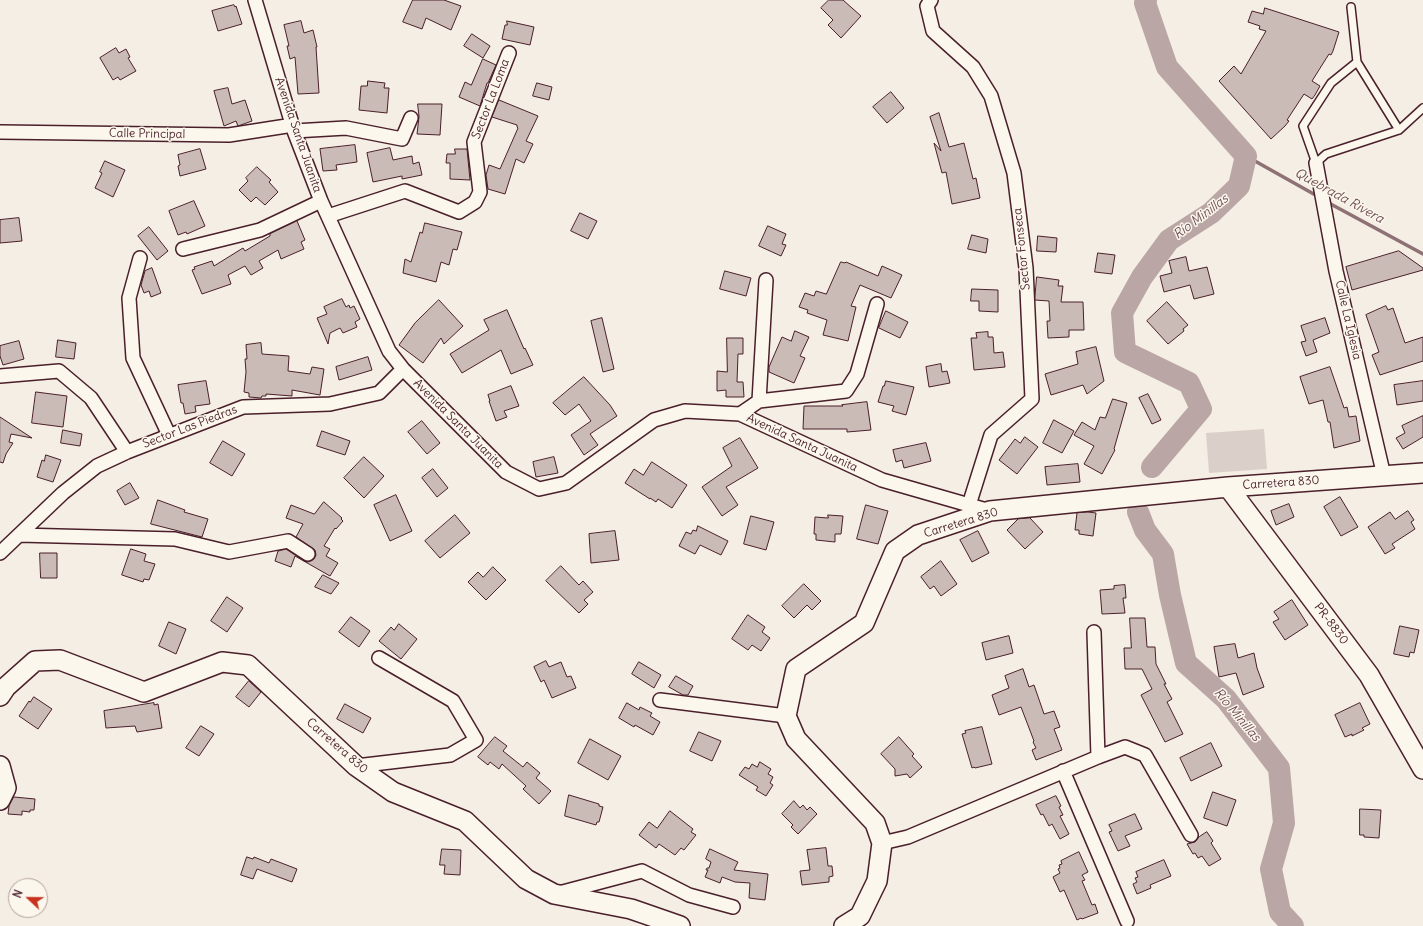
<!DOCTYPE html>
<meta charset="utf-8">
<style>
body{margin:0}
#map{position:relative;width:1423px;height:926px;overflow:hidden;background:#f4eee4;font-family:Delius,sans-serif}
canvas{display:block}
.north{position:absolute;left:8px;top:878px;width:40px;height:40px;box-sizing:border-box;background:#fbf7ec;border:1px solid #b4a19f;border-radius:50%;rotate:292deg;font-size:11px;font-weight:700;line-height:16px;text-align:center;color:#4a1f2b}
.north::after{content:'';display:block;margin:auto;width:14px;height:18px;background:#c8321e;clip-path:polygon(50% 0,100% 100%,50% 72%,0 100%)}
</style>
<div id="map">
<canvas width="1423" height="926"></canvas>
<div class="north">N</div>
</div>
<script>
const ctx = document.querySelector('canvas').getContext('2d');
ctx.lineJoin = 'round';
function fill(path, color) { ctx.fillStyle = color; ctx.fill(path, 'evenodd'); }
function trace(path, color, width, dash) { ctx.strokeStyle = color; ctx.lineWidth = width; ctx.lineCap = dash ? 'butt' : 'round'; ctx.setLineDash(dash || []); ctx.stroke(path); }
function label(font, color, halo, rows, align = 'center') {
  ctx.font = font + ' Delius,sans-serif'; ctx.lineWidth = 3; ctx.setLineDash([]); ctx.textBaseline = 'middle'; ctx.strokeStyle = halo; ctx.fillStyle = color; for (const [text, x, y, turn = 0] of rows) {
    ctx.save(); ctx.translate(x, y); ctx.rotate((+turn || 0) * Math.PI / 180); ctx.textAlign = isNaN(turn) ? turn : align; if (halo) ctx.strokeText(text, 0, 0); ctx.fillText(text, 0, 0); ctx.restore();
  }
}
fill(new Path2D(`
 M1264,429L1267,469L1209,473L1206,433Z`), '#dbd0c9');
trace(new Path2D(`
 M1246,156L1319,197
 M1327,202L1423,254`), '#8d7174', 3.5);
trace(new Path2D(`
 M1146,0L1145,3L1167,67L1246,156L1239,186L1211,213L1169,240L1142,277L1122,313L1125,352L1189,383L1201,409L1152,467
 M1138,512L1145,530L1163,554L1170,595L1186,663L1226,699L1279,768L1284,823L1271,869L1280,912L1293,926`), '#baa7a5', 22);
const building = new Path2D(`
 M413,0H444L461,6L451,30L426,18L422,29L403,22Z
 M829,0H843L861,16L841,38L828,25L833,20L821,8Z
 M234,5L235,7L236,6L242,24L218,31L212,11Z
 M1265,8L1339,32L1333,51L1331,55L1329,54L1312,81L1320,86L1315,95L1312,99L1304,94L1287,120L1289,121L1285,126L1271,139L1219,81L1234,66L1241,74L1266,31L1259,29L1260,26L1248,22L1252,11L1263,14Z
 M301,21L304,33L313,30L317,47H316L319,93L298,94L295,57L290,59L287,46H289L284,25Z
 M507,21L534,27L530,45L502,39L505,25H507Z
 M472,34L490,46L483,58L464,46Z
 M116,48L119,53L126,49L130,57L128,58L136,71L120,80L118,77L113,80L100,58Z
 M483,59L496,65L488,83H487L480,106L459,97L465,82L471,85Z
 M368,81L385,83L384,88H389L387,113L359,110L361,86H367Z
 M537,83L552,87L549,100L533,96Z
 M228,88L232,104L245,100L252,121L238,126L236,121L224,126L214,91Z
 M891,92L904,108L887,123L873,107Z
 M499,100L538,116L526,141L533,144L524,163L516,159L505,194L488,189L486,175L489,165L500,169L518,128L517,127V125L492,117Z
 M418,104H442L440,135L417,134L419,117Z
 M939,113L949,147L964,143L973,179L976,178L980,198L952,204L946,172L942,173L934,143L941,151L930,117Z
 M355,145L357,162L336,165L337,170L323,171L320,149Z
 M390,148L393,160L412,156L413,164L419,162L422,175L402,179V176L373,182L367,153Z
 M200,149L206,169L180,176L178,166L180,165L178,155Z
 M455,149H467L470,180L450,179V163H446L447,154H455Z
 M105,161L125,170L113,197L95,188L102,173L100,172Z
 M257,167L271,180L269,182L278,192L265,205L256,197L251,202L239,190L248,181L246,178Z
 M194,201L205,226L187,234L186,232L178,235L169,211Z
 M580,213L597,221L588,239L571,231Z
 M19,218L22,241L0,243V220Z
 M297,221L305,240L301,242L304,249L281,259L278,250L259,261L263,268L251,275L245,266L228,275L231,284L202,294L192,270L195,269L194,267L212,261L214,266L243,248L245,251L270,236V234Z
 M425,223L462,232L457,250L453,249L449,265L441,262L436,282L403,273L405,259L411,262L420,232L422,233Z
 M768,226L786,234L782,244L786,245L781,256L759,246Z
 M149,227L168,251L157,260L138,236Z
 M972,235L988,239L986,253L968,249Z
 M1038,236L1057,238L1056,252L1037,251Z
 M1399,251L1423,268V270L1352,290L1346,267Z
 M1098,253L1115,255L1112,274L1095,272Z
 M1186,257L1189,271L1207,267L1214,294L1194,299L1190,285L1164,292L1160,276L1172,273L1169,261Z
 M841,262L845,263L846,262L878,276L882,266L902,275L891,298L860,285L851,306L856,307L848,341L823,335L827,320L807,313L808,310L799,307L805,293L814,296L816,291L826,294Z
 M152,268L161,293L151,297L149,291L144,293L141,285L145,271Z
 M725,271L751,278L746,296L720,289Z
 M1037,277L1059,280L1058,286H1063L1061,302H1083L1084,330H1069V337L1048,338L1047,321H1050L1049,301L1035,300Z
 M972,289L998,290V312L979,311V301H971Z
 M342,299L346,307L349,305L350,308L354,306L360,319L355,322L357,327L343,333L340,328L330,333L328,344L317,318L327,314L324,307Z
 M439,300L463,326L444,344L441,338L423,363L399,345L415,323Z
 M1167,302L1188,325L1183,329L1184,331L1168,344L1147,321Z
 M1386,306L1388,310L1393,308L1405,343L1423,337V361L1380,375L1372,355L1379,352L1366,315Z
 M507,310L524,349L525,348L533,365L511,374L501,350L462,373L450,354L489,330L484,320Z
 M886,311L908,322L900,338L879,328Z
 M602,318L614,369L603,372L591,321Z
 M1325,318L1330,333L1313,340L1317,352L1306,356L1301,342L1306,341L1301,326Z
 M795,331L809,337L800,356L805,358L794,383L769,372V367L782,337L791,341Z
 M988,332V337H993L994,353L1003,352L1005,367L974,370L971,338H977L976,333Z
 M727,338H743V354H738L737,382H743L744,397H726V390L717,391V371L727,372Z
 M58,340L76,343L74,359L56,357Z
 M19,341L24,359L3,365L0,356V346Z
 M261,343L262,354L289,356L288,371L310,374L312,367L324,369L320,395L292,390V396L266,394V396H262L261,398L249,397V393L244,392L246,372L245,359H247L246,345Z
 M1096,347L1104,381L1087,394L1083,385L1051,395L1045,374L1078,364L1076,352Z
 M368,357L372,370L339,380L336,367Z
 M941,364L942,372L947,371L950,383L929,387L926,367Z
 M1330,367L1344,408L1347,407L1349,417L1356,416L1360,441L1334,448L1330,422H1328L1323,400L1309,404L1300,377Z
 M584,377L610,405L617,416L590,434L598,445L584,455L571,435L591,421L579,404L565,415L553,403Z
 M206,381L210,404L195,406L196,412L185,414L183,403H181L178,385Z
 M886,381L914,387L906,415L892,411L894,406L878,402L883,386H884Z
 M1423,381V401L1397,405L1394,385Z
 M511,386L519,406L504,411L507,417L496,421L489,401H490L488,395Z
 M36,392L67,396L63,427L32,423Z
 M1148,394L1161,420L1152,424L1139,398Z
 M1113,399L1127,403L1114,449L1115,450L1102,474L1084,464L1094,446L1074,435L1082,422L1095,430L1100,417L1105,418Z
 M867,402L871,430L847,432V429H803L804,406H843L842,405Z
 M1423,416V437L1403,449L1396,438L1405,433L1402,426Z
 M0,417L32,438L11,434L9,442L13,443L6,454L3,463L0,462Z
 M1054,420L1074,431L1062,453L1043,443Z
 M422,421L440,443L427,454L408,432Z
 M63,430L82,434L80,446L61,443Z
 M322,431L350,441L345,455L317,446Z
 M1025,437L1038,447L1017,474L999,460L1015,439L1020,443Z
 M740,438L758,468L726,487L738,505L722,516L702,487L732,466L723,448Z
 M223,441L245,454L232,476L210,463Z
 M926,443L931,461L904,468L902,460L896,462L893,450Z
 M46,455L61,460L53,482L37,477L42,460L44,461Z
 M364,457L384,476L364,498L344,478Z
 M554,457L558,473L536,477L533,462Z
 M652,462L687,485L672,508L658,499L656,502L650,498V499L625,483L634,469L643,475Z
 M1078,464L1080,482L1047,485L1045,467Z
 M433,469L448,488L437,497L422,478Z
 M130,483L139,498L125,505L117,491Z
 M396,495L412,531L390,541L374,505Z
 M1340,497L1358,527L1341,536L1324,507Z
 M158,500L185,510L184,512L208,519L202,537L151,524Z
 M324,502L342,518L341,519L343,521L336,529L335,528L324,546L330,549L326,556L338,563L330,576L295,556L291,567L275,561L278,551L286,549L304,561L308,562L314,559L316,555L315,550L296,537L303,524L286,518L291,505L314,514Z
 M1289,504L1294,517L1276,525L1271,511Z
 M866,505L888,511L878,544L857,539Z
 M1408,511L1414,520L1411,522L1415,529L1392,544L1395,548L1385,554L1368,527L1390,512L1395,519Z
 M1088,512L1096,513L1093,536L1079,534V530H1075L1077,513Z
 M455,515L470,533L440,558L425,541Z
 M828,515L843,516L841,534H835V542L816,540V534H814L815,517L828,518Z
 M751,516L774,522L766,550L744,544Z
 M1030,518L1043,532L1025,549L1007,530L1018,519Z
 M698,526L728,541L721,555L700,545L695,554L679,546L686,532L691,534L693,530L696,531Z
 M615,531L619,560L591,563L589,534Z
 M978,531L989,553L972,562L960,540Z
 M131,549L146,554L144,561L155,564L149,580L144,579L143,582L122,575Z
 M40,553H57V578H41Z
 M941,561L957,584L941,596L934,586L930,589L921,577Z
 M561,566L579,585L583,581L593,592L584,600L588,604L579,613L546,581Z
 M493,567L506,580L486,600L468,582L478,572L483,577Z
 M323,575L339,583L331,594L315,587Z
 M804,584L821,601L812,610L807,605L794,618L782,606Z
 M1125,585L1126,598H1123L1125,613L1102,614L1100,590L1114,589V586Z
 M227,597L243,608L227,632L211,621Z
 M1292,600L1308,625L1285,640L1273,622L1279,619L1274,612Z
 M748,615L765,627L762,632L770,638L761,651L752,645L748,650L732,639Z
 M351,617L370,631L359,647L339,632Z
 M1130,618H1145L1147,647H1155L1156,664L1166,684H1164L1172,699L1167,702L1183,734L1165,742L1141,695L1152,689L1142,669H1125L1124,648H1131Z
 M169,622L186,629L176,654L159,646Z
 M399,624L417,639L401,659L379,641L391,627L394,630Z
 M1400,626L1419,630L1414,653L1410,652L1409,657L1394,654Z
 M1009,636L1013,653L986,660L982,643Z
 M1235,644L1238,658L1254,653L1257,668L1264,687L1243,695L1236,673L1219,677L1214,647Z
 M546,661L549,667L561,662L567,677L571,676L576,688L552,698L544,680L541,682L534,667Z
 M639,662L661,675L654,688L632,674Z
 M1023,669L1029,687L1034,685L1044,714L1054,711L1060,727L1054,729L1062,750L1036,760L1032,750L1036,748L1033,742L1034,741L1021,707L999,715L992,695L1009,688L1005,676Z
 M676,676L693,686L688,695H683L669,687Z
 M249,681L261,692L249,707L236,697Z
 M34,697L52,709L38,729L19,716L29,701L30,702Z
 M154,703V705L158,704L162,728L137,732L135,726L106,728L104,711Z
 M627,703L639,710L640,707L652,713L650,716L660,722L653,735L635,725L634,727L619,718Z
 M1360,703L1370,724L1362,728L1364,730L1352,736V734L1345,737L1335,715Z
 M345,704L371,718L363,733L337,719Z
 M201,726L214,734L199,756L186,748Z
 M982,727L992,764L975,768L974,767L972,768L962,734L966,733L965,731Z
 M699,732L721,741L712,761L690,751Z
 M495,737L507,746L503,751L523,767L527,762L540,773L536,778L551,791L539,804L523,789L526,786L502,764L499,769L490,762L488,765L478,757Z
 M899,737L914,754L912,756L922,767L910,778L907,774L895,776V769L881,754Z
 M590,739L621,756L608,780L578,763Z
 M1211,743L1222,766L1191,781L1180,758Z
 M760,762L771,769L768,774L773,777L770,783L773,785L766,796L756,790L758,787L739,775L745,767L749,769L752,764L757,767Z
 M1213,792L1236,800L1227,826L1204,818Z
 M569,795L599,804V806L603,807L599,822H597L596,825L565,816Z
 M1056,796L1061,806L1059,807L1063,815L1060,816L1069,834L1060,839L1052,824L1049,826L1043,814L1041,815L1036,805Z
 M14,797L35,799L34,810H30V812L22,811V815L8,814L9,806Z
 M794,801L800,808L803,805L807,810L810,807L817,814L798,834L791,827L793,825L782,814Z
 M1360,809L1381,810L1379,838L1364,837V835H1360Z
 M670,811L693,829L691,832L696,835L684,850L681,848L675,855L659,844L656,848L639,835L649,822L657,828Z
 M1135,814L1142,829L1125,836L1130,846L1118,851L1109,832L1112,831L1109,825Z
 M1207,832L1213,841L1211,843L1221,859L1209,866L1202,856L1198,858L1195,853L1193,854L1187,844L1195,842L1199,837Z
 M826,848L828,866H832L833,876L829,877V882L802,885L800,871L810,870L807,850Z
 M442,849L461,850L460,875L444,874L445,865H440Z
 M710,849L738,862L734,870L768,874L765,900L749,898L750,883L735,882L722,877L720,883L705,877L708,870H706L707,868H709L711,862L706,859Z
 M1079,852L1088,872L1082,875L1085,880L1082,881L1092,905L1095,904L1098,913L1082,919L1081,918L1077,920L1064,890L1060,892L1053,877L1060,873L1058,869L1060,868L1059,865L1062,864L1061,861Z
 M247,857L253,859L254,857L269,863L271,859L297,869L292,882L257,869L253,879L241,875Z
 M1164,860L1171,876L1150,885L1151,888L1137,894L1133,884L1137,882L1135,878L1138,877L1136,872Z`);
fill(building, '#cabbb6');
trace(building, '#4a1f2b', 1);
const lane = new Path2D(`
 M1351,7L1357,62L1399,130
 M1357,62L1331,83L1303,126L1316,163L1326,154L1399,130L1423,108`);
const street = new Path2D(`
 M255,0L294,131L321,201L389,351L403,369L506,472L539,489L566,483L654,420L685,411L740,414L882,480L990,511
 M931,0L927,6L933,31L973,67L991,96L1014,173L1026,268L1032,399L991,435L969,505
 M294,131L346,128L402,139L411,118
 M0,132L229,135L293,125
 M1316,163L1336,271L1384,476
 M328,216L405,191L459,212L475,202L480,192L474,142L509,53
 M183,249L260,230L321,201
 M140,258L129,298L133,358L169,435
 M0,376L59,371L91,398L127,452
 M759,401L846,391L857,374L877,304
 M740,414L759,401L766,280
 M19,535L175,539L229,552L288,541L308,554
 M0,553L63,493L97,466L127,452L243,407L330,404L379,393L403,369
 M1094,632L1098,757
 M660,700L786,716
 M356,766L450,755L476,740L453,701L379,658
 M1063,771L1127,921
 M882,843L908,837L1098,757L1125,747L1145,755L1191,835
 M559,893L642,871L689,895L733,907`);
const secondary = new Path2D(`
 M1228,487L1369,675L1423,769
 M0,696L6,687L35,661L60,660L144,692L222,662L248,665L356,766L393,792L465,821L526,879L554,894L631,909L680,926
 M0,766L6,788L0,800
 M844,926L860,916L877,881L882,843L875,823L796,739L786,716L796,669L864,623L895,551L918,535L990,511L1228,487L1423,473`);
trace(lane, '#4a1f2b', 10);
trace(street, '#4a1f2b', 16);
trace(secondary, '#4a1f2b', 22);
trace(lane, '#fbf7ec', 7);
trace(street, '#fbf7ec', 13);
trace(secondary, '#fbf7ec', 19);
label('12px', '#4a1f2b', '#fbf7ec', [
 ["Sector La Loma",491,99,-69],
 ["Calle Principal",147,134,1],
 ["Avenida Santa Juanita",298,135,71],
 ["Sector Fonseca",1022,249,-96],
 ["Calle La Iglesia",1348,320,77],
 ["Avenida Santa Juanita",458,424,45],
 ["Sector Las Piedras",190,427,-21],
 ["Avenida Santa Juanita",802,443,25],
 ["Carretera 830",1281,483,-4],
 ["Carretera 830",961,523,-17],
 ["PR-8830",1331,624,53],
 ["Carretera 830",337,746,41]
]);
label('italic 13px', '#714f56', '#fbf7ec', [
 ["Quebrada Rivera",1339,196,29],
 ["Río Minillas",1201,217,-37],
 ["Río Minillas",1237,715,50]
]);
</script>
